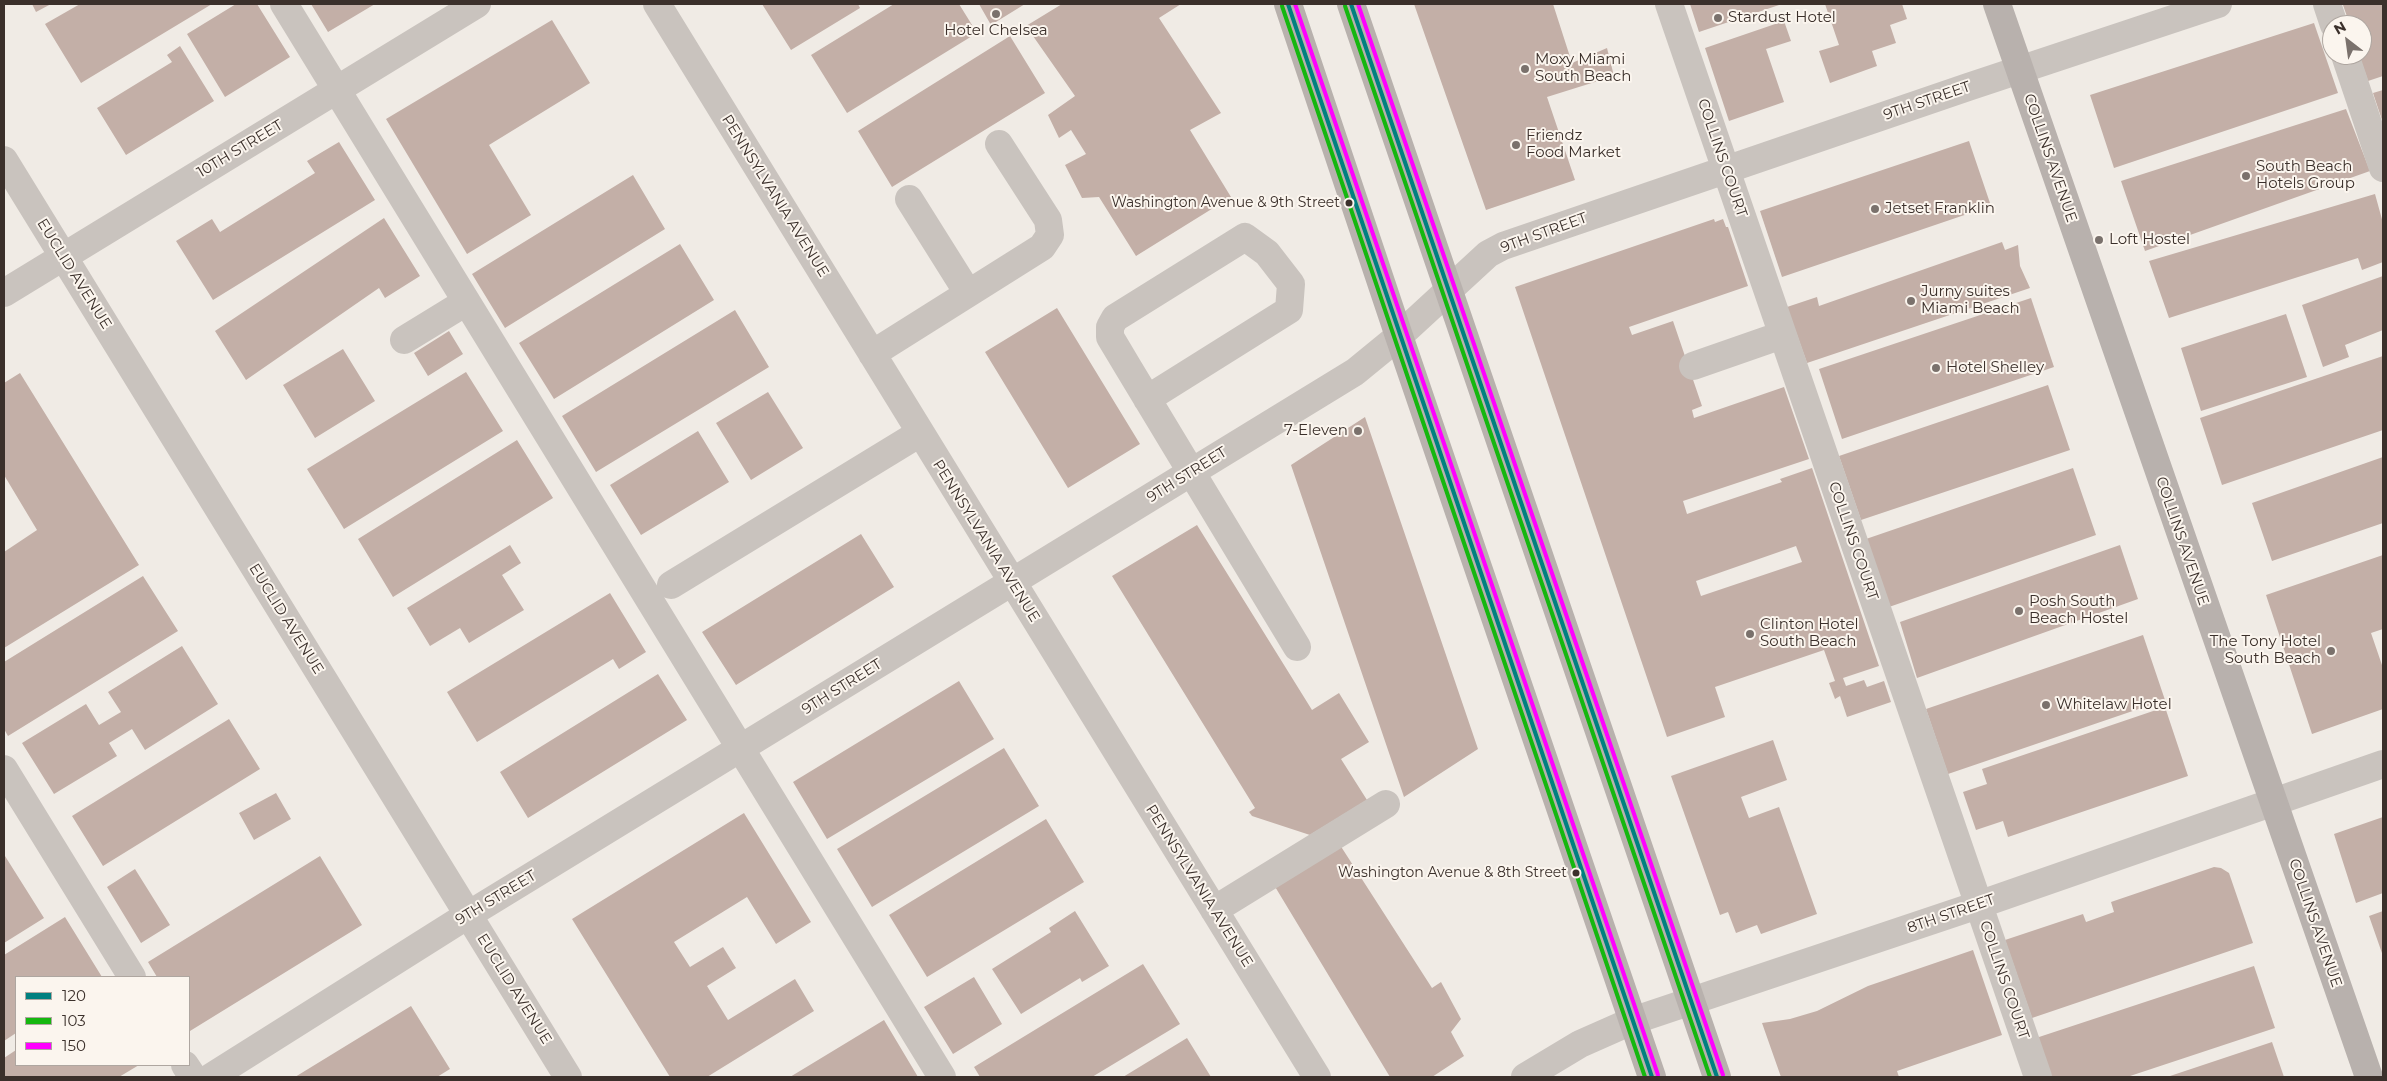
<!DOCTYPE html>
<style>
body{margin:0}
#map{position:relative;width:2387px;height:1081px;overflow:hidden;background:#f0ebe5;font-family:Montserrat,sans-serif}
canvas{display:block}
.frame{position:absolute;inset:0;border:5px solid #3b302b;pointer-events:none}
.legend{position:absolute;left:15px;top:976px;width:175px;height:90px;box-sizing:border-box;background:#fbf5ee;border:1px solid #aea6a0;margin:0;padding:6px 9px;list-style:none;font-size:15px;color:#3b302b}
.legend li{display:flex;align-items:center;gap:10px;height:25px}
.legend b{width:25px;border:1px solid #aea6a0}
.north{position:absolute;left:2322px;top:15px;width:50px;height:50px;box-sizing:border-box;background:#fbf5ee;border:1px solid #aea6a0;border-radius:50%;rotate:330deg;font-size:14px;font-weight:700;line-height:20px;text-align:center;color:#3b302b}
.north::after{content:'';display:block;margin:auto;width:18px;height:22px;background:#7a716c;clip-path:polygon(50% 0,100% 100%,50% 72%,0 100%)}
</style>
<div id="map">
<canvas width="2387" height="1081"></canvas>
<div class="frame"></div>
<ul class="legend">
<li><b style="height:6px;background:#008080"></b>120</li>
<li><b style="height:6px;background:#15b70f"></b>103</li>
<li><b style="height:6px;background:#f0f"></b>150</li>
</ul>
<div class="north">N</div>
</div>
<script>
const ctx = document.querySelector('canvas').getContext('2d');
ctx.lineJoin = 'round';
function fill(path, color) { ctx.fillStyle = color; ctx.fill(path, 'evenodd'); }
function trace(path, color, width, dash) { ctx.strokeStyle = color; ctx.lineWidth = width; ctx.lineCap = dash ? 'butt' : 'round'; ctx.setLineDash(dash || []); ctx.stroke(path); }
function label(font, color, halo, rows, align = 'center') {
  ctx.font = font + ' Montserrat,sans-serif'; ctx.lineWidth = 4; ctx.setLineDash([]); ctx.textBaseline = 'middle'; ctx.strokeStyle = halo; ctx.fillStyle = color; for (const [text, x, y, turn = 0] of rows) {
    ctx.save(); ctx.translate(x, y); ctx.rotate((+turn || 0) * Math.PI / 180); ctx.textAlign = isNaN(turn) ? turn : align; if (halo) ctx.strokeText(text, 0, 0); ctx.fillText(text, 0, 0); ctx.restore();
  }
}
fill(new Path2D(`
 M32,4H51L36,12Z
 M80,4H212L81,83L45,24Z
 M236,4H257L290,57L225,97L187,34Z
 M311,4H375L328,32Z
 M762,4H858L860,8L791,50Z
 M894,4H959L977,33L847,113L811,55Z
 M979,4H1025L991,25Z
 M1062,4H1181L1159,18L1221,113L1190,130L1231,197L1136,256L1099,197L1082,198L1065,165L1086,154L1071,130L1059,138L1048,115L1075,96L1026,26Z
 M1414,4H1553L1572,63L1607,48L1614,76L1547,97L1575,180L1486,210Z
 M1690,4H1782L1699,32Z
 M1825,4H1902L1907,19L1890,25L1896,43L1872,51L1877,66L1830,83L1819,51L1839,45Z
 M2383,4V76L2368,81L2359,55H2362V25H2350L2343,5Z
 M552,20L590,83L489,145L531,215L467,254L386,119Z
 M1784,21L1791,41L1766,49L1784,102L1729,121L1705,48Z
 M2314,23L2338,93L2114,168L2090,95Z
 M1010,36L1045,93L892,187L858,131Z
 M180,46L214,101L126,155L97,108L172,62L167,55Z
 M2383,90V123L2373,93Z
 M2346,109L2370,171L2145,251L2121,181Z
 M1969,141L1991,206L1782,277L1760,211Z
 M339,142L375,200L213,300L176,241L212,219L220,232L315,173L307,161Z
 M633,175L665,229L505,328L472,274Z
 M2375,194L2383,223V262L2362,270L2358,258L2169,318L2149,261Z
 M384,218L420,276L385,298L379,288L246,380L215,331Z
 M1714,219L1715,222L1723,219L1726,227H1728L1748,286L1629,327L1632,335L1673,321L1702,406L1692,410L1694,418L1784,387L1809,459L1683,501L1687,514L1782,482L1780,479L1812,468L1879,666L1843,678L1846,686L1864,680L1867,687L1884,681L1891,702L1847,717L1840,696L1835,699L1829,683L1835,681L1824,650L1715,687L1725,717L1667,737L1515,287ZM1796,546L1802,562L1701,596L1696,581Z
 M2002,242L2005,250L2018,245L2020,266L2030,288L1807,363L1787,307L1817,297L1819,306Z
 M680,244L714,300L554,399L519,343Z
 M2383,276V330L2345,345L2349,357L2323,367L2302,305Z
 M2031,298L2054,367L1842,439L1819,369Z
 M1057,308L1140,444L1068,488L985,352Z
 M735,310L769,367L596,472L562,416Z
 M2286,314L2307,377L2201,411L2181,348Z
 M449,331L463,354L428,376L414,353Z
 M343,349L375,401L315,438L283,385Z
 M2383,356V430L2222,485L2200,418Z
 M466,372L503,431L344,529L307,469Z
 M20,373L139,565L4,648V552L37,530L4,475V383Z
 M2048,385L2070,450L1861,520L1839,456Z
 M768,392L803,448L751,480L716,423Z
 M1365,417L1478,749L1404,797L1291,465Z
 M698,431L729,482L641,535L610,485Z
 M517,440L553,498L393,597L358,539Z
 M2383,457V523L2272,561L2252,503Z
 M2073,468L2096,535L1889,607L1866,539Z
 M1197,525L1312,710L1339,693L1369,742L1341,759L1367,800L1310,835L1252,816L1249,812L1255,808L1112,576Z
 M861,534L894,587L736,685L702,632Z
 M510,545L521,563L502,575L524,610L469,643L460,628L430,646L407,608Z
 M2120,545L2138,599L1917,678L1900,622Z
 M2383,555V629L2371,633L2383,668V709L2312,734L2266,595Z
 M143,576L178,631L8,736L4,729V662Z
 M610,593L646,652L619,669L613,659L477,742L447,692Z
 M2143,635L2165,700L1948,774L1926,709Z
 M182,646L218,704L145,750L132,729L109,743L117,756L54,794L22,743L86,704L99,725L121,712L108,692Z
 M658,674L687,720L528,818L500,772Z
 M959,681L994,739L827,839L793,782Z
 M2165,707L2188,776L2008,837L2003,821L1976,830L1963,792L1987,784L1982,769Z
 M229,719L260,769L103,866L72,816Z
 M1773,740L1787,780L1741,797L1749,818L1779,807L1817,914L1761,934L1757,925L1736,933L1728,912L1720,915L1671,776Z
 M1004,748L1039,806L872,907L837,849Z
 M276,793L291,819L254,840L239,813Z
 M744,813L811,922L776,944L747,897L674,942L690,967L723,947L736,968L707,986L728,1020L795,979L814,1011L707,1077H670L572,919Z
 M2383,817V893L2356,903L2334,834Z
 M1046,819L1084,882L927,977L889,915Z
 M1340,845L1432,988L1441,982L1461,1019L1451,1032L1464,1056L1432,1077H1390L1274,885Z
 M5,856L44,918L4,943V857Z
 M320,856L362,925L190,1031L189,977H157L148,962Z
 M2214,867L2221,868L2229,873L2253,943L2032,1018L2005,940L2083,914L2086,922L2114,912L2111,902Z
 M135,869L170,925L141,943L107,887Z
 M1075,911L1109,966L1082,982L1080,978L1021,1014L992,969L1051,932L1049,928Z
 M2383,911V956L2369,916Z
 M65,917L102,977H16V1033L4,1041V955Z
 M1973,950L2002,1035L1897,1071L1899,1077H1781L1762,1023L1790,1019L1817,1011L1868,986Z
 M1143,964L1180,1024L1092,1077H980L974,1067Z
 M2254,966L2275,1028L2127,1077H2049L2036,1038Z
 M974,977L1002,1024L953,1054L924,1007Z
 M411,1006L450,1069L437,1077H295Z
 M884,1020L918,1077H790Z
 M1187,1038L1211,1077H1123Z
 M2272,1042L2284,1077H2167Z
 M16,1050V1065H139L119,1077H4V1058Z`), '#c3afa7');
trace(new Path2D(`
 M284,4L942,1077
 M657,4L1317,1077
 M1669,4L2038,1077
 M2327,4L2334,25
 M2345,55L2383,168
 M4,160L568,1077
 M909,199L968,293
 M4,293L477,4
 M404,340L466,302
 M872,354L1042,247L1050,235L1048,220L999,144
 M1693,366L1782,335
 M1147,399L1289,310L1291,284L1267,253L1245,237L1115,318L1110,327V337C1172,441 1236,544 1297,647
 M671,585L920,433
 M4,769L132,977
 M1214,910L1386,804
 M185,1065L193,1077
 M211,1077L468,915L1355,372L1399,336L1488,254L1503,246L1968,87L2218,4
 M1525,1077L1580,1044L1632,1021L1978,905L2383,764`), '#c9c3be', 28);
trace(new Path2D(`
 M1288,4L1399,336L1652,1077
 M1351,4L1717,1077
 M1997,4L2369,1077`), '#b8b1ad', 28);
trace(new Path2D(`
 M1288,4L1652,1077
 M1351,4L1717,1077`), '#008080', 4);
trace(new Path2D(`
 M1282,6L1645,1077
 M1345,6L1710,1077`), '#15b70f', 4);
trace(new Path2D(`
 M1295,4L1658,1075
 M1358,4L1723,1075`), '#f0f', 4);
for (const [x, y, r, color] of [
 [996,14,5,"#7a716c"],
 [1718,18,5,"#7a716c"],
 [1525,69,5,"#7a716c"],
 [1516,145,5,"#7a716c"],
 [2246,176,5,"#7a716c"],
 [1349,203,4.5,"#3b302b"],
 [1875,209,5,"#7a716c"],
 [2099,240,5,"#7a716c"],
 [1911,301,5,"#7a716c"],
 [1936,368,5,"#7a716c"],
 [1358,431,5,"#7a716c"],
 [2019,611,5,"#7a716c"],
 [1750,634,5,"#7a716c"],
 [2331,651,5,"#7a716c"],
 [2046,705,5,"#7a716c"],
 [1576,873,4.5,"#3b302b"]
]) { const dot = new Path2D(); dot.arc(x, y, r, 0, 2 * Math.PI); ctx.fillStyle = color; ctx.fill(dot); trace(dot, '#fbf5ee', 2); }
label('14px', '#3b302b', '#fbf5ee', [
 ["Washington Avenue & 9th Street",1340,203],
 ["Washington Avenue & 8th Street",1567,873]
], 'right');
label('15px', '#3b302b', '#fbf5ee', [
 ["Stardust Hotel",1728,18],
 ["Hotel Chelsea",996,31,"center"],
 ["Moxy Miami",1535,60],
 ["South Beach",1535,77],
 ["Friendz",1526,136],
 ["Food Market",1526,153],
 ["South Beach",2256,167],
 ["Hotels Group",2256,184],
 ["Jetset Franklin",1885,209],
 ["Loft Hostel",2109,240],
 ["Jurny suites",1921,292],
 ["Miami Beach",1921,309],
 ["Hotel Shelley",1946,368],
 ["7-Eleven",1348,431,"right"],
 ["Posh South",2029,602],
 ["Beach Hostel",2029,619],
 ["Clinton Hotel",1760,625],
 ["South Beach",1760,642],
 ["The Tony Hotel",2321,642,"right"],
 ["South Beach",2321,659,"right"],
 ["Whitelaw Hotel",2056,705]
], 'left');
label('15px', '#3b302b', '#fbf5ee', [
 ["9TH STREET",1927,101,-19],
 ["10TH STREET",240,149,-31],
 ["COLLINS COURT",1722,158,71],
 ["COLLINS AVENUE",2050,158,71],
 ["PENNSYLVANIA AVENUE",775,196,58],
 ["9TH STREET",1544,233,-20],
 ["EUCLID AVENUE",74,274,58],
 ["9TH STREET",1187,475,-32],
 ["PENNSYLVANIA AVENUE",986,541,58],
 ["COLLINS COURT",1853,541,71],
 ["COLLINS AVENUE",2182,541,71],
 ["EUCLID AVENUE",286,619,58],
 ["9TH STREET",842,687,-32],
 ["PENNSYLVANIA AVENUE",1199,886,58],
 ["9TH STREET",496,898,-31],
 ["8TH STREET",1951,914,-19],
 ["COLLINS AVENUE",2315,923,71],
 ["COLLINS COURT",2004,980,71],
 ["EUCLID AVENUE",514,989,58]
]);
</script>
